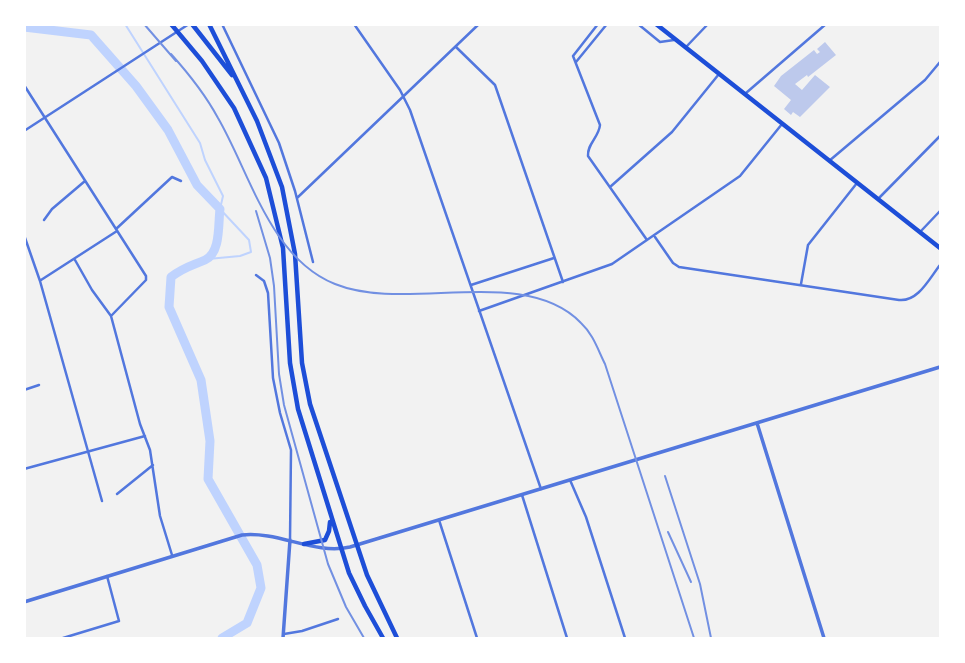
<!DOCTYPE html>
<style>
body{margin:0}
#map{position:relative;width:965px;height:663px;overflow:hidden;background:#f2f2f2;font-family:"PT Sans Narrow",sans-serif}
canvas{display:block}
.frame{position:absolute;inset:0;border:26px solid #fff;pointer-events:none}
</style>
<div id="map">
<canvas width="965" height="663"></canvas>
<div class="frame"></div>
</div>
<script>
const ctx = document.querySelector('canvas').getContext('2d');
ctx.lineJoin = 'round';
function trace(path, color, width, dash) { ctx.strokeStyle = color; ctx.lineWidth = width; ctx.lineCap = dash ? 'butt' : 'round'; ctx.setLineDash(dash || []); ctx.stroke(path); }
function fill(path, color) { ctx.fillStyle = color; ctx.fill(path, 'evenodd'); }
trace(new Path2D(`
 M125,24L200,143L205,160L223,196L220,209L249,240L251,252L240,256L208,259`), '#bfd3fe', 2);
trace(new Path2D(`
 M24,27L91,35L136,86L168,130L197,185L220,209C218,224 221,253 205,260C191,266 184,267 171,277L169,307L201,380L210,441L208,479L257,565L261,588L247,623L222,638`), '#bfd3fe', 9);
fill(new Path2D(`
 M825,42L836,55L808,77L807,75L795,84L802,90L815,75L830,87L800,117L793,112L791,115L784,109L791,100L774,86L781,76L814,50L817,54L820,52L817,49Z`), '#bdc9ec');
trace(new Path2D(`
 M222,24L279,143L295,191L313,262
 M354,24L400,90L410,110L541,489
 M598,24L573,56L600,125C599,137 587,144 588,156L647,240
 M638,24L660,42L674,40
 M456,47L495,85L563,282
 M686,47L708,24
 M576,62L607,24
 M24,85L146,276V280L111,316L140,424L150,450L160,516L172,555
 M746,93L826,24
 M24,131L189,24
 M829,161L925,80L940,62
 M610,187L672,132L719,74
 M297,198L479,24
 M879,198L940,136
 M44,220L52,209L85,181
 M116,229L172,177L181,181
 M921,231L940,211
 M24,235L40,281L102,501
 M655,237L673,263L679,267L899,300C918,302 929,279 940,265
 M75,260L92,290L111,316
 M256,275L264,281L268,293L273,378L280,413L291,450L290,540
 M41,280L117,231
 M801,284L808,245L857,183
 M471,285L554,258
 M479,311L612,264L740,176L782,124
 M24,390L39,385
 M24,469L145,436
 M570,480L586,517L625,638
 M117,494L153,465
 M522,495L567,638
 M439,520L477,638
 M284,634L302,631L338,619
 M63,638L119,621L107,576`), '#5277de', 2.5);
trace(new Path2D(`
 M757,423L824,638
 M24,602L242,535C279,531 314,555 350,547L940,367
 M283,638L290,540`), '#5277de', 3.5);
trace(new Path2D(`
 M656,24L940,248`), '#1d4ed8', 4.5);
trace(new Path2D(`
 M171,24L202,61L234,108L266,178L283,248L290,363L298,409L349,573L365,606L383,638
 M192,24L232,75
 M209,24L257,121L282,187L295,254L302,363L310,404L367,575L397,638
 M304,544L325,540L329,531L330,522`), '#1d4ed8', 4.5);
trace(new Path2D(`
 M144,24L176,61
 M171,54C189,74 205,94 218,118C250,173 270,258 335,284C406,313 524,264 581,323C593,334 598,350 605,364L694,638
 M256,211L270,258L274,286L279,374L284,405L328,564L346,607L364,638
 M665,476L700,584L711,638
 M668,532L691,582`), '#7290e2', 2);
</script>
